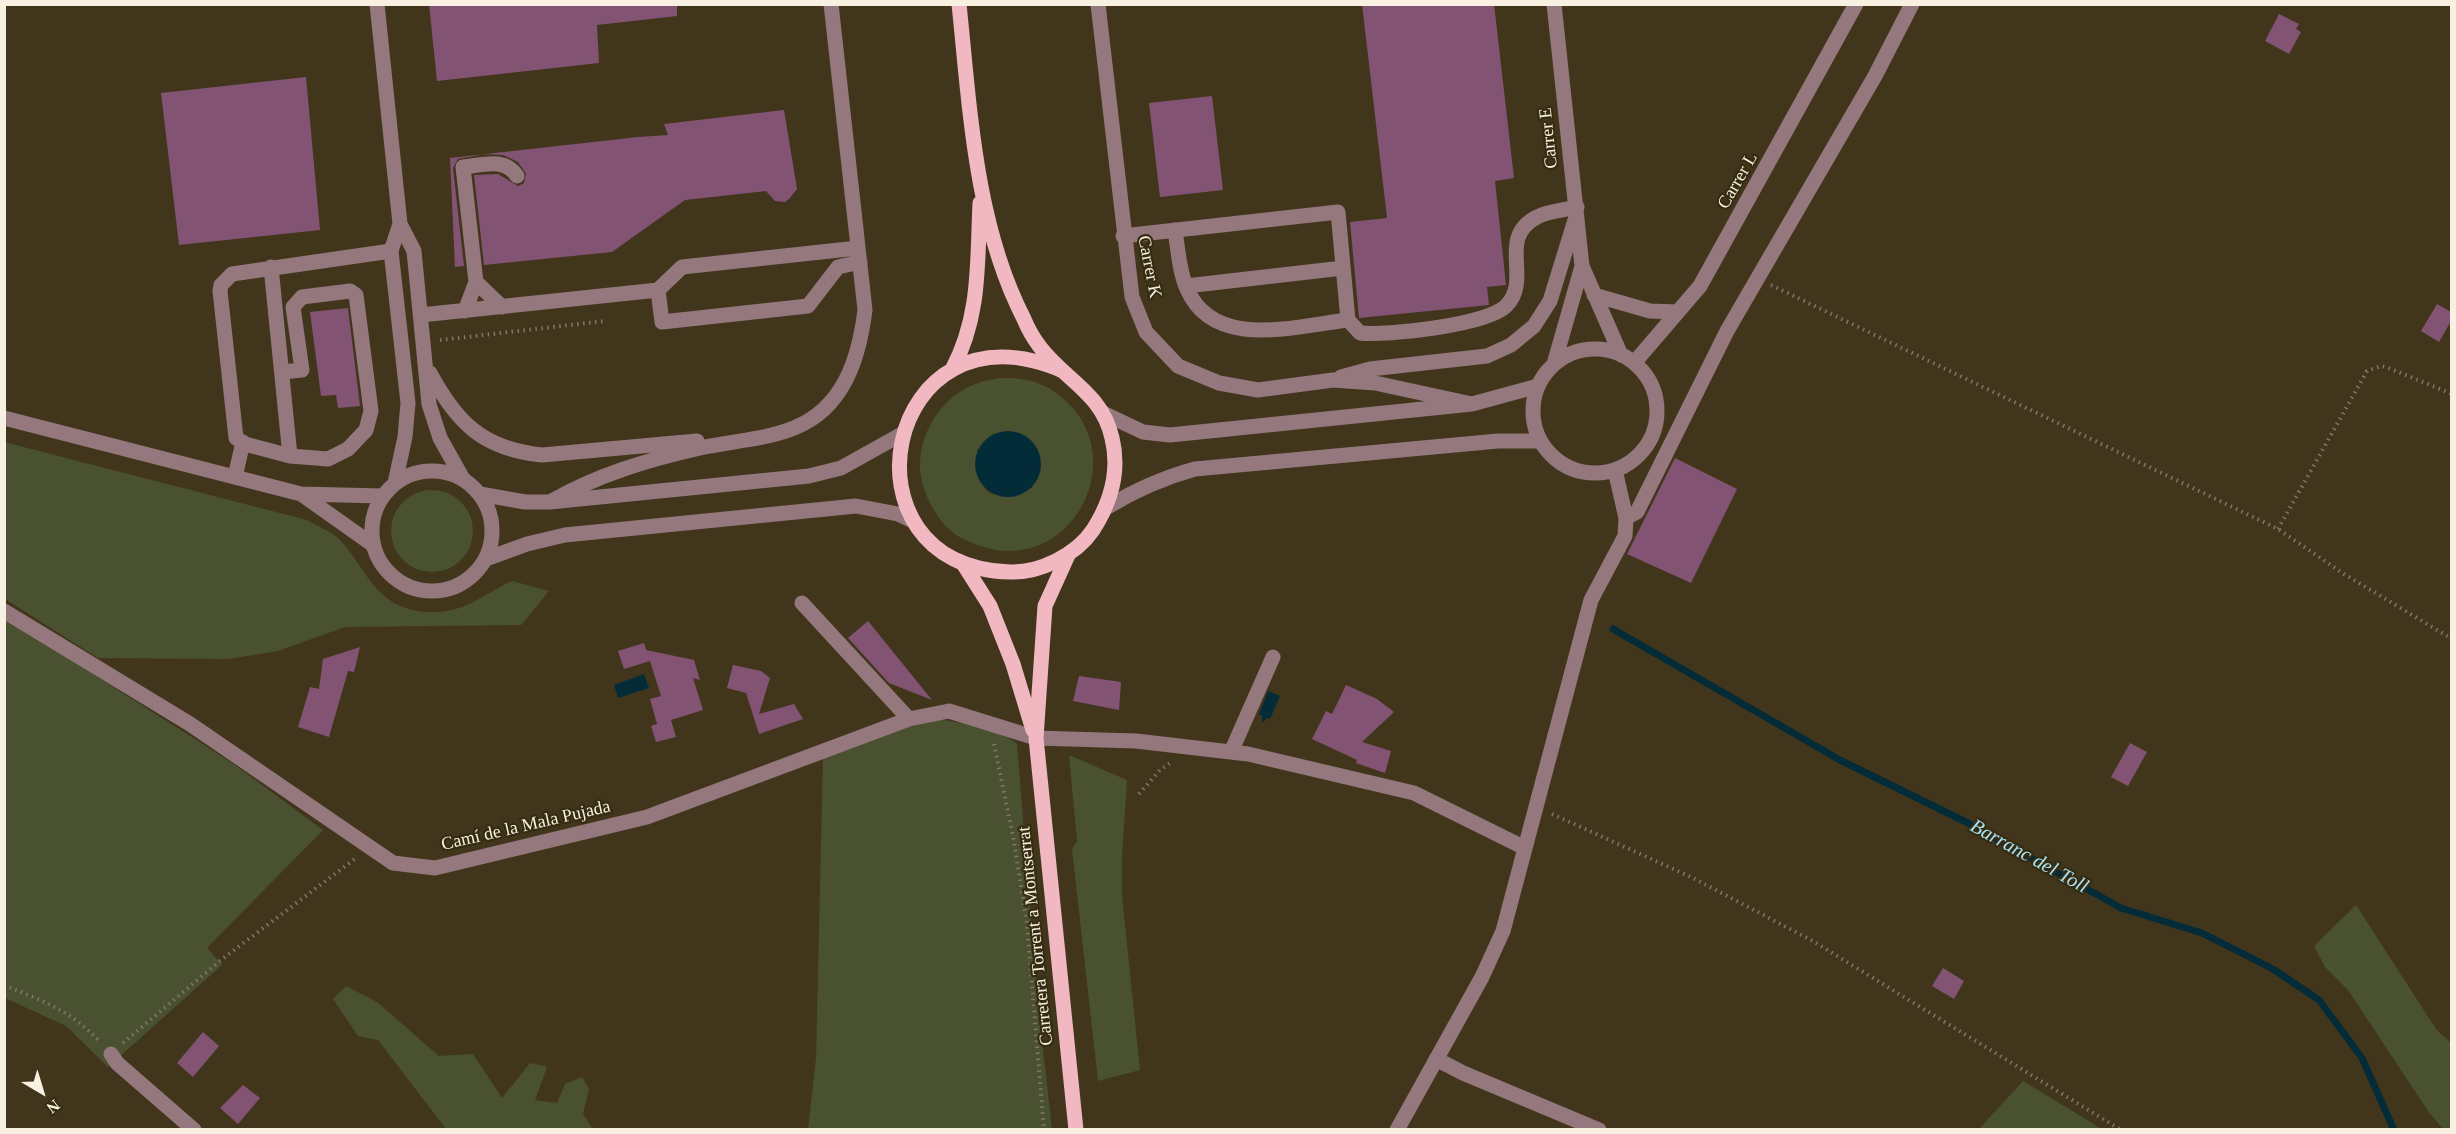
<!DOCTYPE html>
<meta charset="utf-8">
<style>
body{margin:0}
#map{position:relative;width:2456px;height:1134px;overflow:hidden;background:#41361c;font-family:Georgia,serif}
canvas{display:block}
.frame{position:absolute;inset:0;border:6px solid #f8f1e2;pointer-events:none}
.north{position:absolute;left:12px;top:1062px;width:60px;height:60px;-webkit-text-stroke:4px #362c12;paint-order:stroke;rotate:142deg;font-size:16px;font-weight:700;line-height:24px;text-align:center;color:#f8f1e2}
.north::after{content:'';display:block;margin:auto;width:21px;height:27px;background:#f8f1e2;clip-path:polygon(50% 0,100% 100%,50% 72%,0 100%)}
</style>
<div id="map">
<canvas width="2456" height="1134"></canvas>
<div class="frame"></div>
<div class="north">N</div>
</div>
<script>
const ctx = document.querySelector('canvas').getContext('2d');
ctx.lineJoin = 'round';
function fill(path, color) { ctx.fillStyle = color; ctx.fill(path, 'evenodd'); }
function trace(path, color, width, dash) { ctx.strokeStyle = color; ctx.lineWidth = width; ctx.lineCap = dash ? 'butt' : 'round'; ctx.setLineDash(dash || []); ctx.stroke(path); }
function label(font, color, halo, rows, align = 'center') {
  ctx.font = font + ' Georgia,serif'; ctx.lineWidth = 4.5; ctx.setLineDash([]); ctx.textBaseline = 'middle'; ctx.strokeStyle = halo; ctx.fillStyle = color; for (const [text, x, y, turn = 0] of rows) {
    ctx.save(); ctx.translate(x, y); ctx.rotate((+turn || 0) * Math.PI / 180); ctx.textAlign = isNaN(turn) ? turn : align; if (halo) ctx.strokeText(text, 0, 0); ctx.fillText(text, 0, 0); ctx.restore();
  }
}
fill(new Path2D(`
 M999,378C1008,378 1018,378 1026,380C1041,382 1055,391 1066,401C1131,462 1070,573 984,547C969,543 952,535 942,522C932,508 924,494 921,477C915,440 938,399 973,385C981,381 991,380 999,378ZM993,434L1041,470L1032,488C985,501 982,499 977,450Z
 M4,442L307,520C317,526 330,531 339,539C354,554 363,574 378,590C397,612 432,617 459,608C477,602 494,589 512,581L549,591L521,625L345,627L278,651L229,659L98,658L5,599Z
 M391 531a41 41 0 1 1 82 0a41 41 0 1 1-82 0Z
 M5,618L231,762L323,830L207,948L222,965L108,1067L66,1026L5,998Z
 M927,718C956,722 993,725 1017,744L1038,1006L1052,1129L808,1130L816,1058L823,757Z
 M1069,755L1127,780L1122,856V896L1140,1070L1098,1081L1072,849L1077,841Z
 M2356,905L2436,1029L2451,1043V1129H2443L2428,1111L2348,990L2325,967L2314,946Z
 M346,986L377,1002L439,1056L473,1054L502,1098L530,1063L547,1067L535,1100L557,1103L565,1084L582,1077L589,1089L583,1114L593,1129H446L378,1040L358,1036L333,999Z
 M2023,1081L2102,1129H1979Z`), '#4a5130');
fill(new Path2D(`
 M975 464a33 33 0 1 1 66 0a33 33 0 1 1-66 0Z
 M644,674L649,688L618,698L614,685Z
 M1268,691L1280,696L1270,719L1267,718L1262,723V716L1259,714Z`), '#042c38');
trace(new Path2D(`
 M1613,629L1840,760L1968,823L2121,908L2202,933L2273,969L2319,1000L2362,1058L2394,1130`), '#042c38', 7);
fill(new Path2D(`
 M429,4H677V16L597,25L599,63L437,81Z
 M1362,4H1494L1514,178L1495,181L1506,285L1487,287L1489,305L1359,318L1350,222L1387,218Z
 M2279,14L2299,24L2296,29L2301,32L2289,54L2265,41Z
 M306,77L320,230L179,245L161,93Z
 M1212,96L1223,190L1160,197L1149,103Z
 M784,110L797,189L789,199L785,202L775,201L766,191L685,200L612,252L484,265L474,175L498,174L518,186L524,183L526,174L518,162L503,155L485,154L458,159L453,168L464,266L455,267L450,158L638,137L668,135L664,124Z
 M2437,304L2451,312V321L2439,342L2421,331Z
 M348,308L360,406L338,408L336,395L321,396L310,312Z
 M1675,458L1737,489L1691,583L1627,554Z
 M868,621L932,700L889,683L848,638Z
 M644,643L646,650L694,660L700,680L693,678L703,710L671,720L676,737L656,742L651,726L657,724L650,699L661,696L650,661L624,669L618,651Z
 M360,647L354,672L348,671L329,737L298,727L310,687L319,689L323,659Z
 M733,665L761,671L770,678L759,714L794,704L803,719L759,734L746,693L727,688Z
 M1079,676L1121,682L1119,710L1073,701Z
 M1346,685L1377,699L1394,712L1362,742L1391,751L1385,773L1356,763L1357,760L1312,739L1326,711L1332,714Z
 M2130,743L2147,752L2128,786L2111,777Z
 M1943,968L1964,981L1954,999L1932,986Z
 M203,1032L219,1046L193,1077L177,1063Z
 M243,1085L260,1098L238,1124L220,1108Z`), '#835373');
trace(new Path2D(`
 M1771,285L2278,529L2344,574L2452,639
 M440,340L605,321
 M2278,529L2367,371L2381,366L2386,367L2452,394
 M994,744L1013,836L1027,924L1044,1130
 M1139,794L1160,770L1170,763
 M1552,814L1691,877L1811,940L2121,1130
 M4,985C44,1002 69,1009 100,1042
 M123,1043L221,960L356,858`), '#827862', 4, [1.5, 4.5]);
trace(new Path2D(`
 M377,4L400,224L414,251L429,404L440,438L463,479
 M1098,4L1132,297L1146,332L1178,366L1219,383L1258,390L1333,380L1375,383L1472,404
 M1554,4L1582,266L1621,355
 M1123,236L1338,212L1348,320C1295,326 1214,351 1187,289C1179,271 1178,249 1175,230
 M271,267L290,456
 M476,282L502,307
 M1186,286L1343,268
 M658,290L662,322L808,306L838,267L860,262
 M1594,295L1650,311L1677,312
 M465,311L476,282L463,167C483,165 505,157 517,176
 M421,315L658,290L682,267L858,248
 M1348,320L1360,333C1387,336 1487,325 1506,306C1533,279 1496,238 1537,217C1548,211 1564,210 1577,207
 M1533 411a62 62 0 1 1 124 0a62 62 0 1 1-124 0Z
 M1634,363L1700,286L1856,4
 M1554,364L1582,266
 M282,372L302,370L293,307L302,297L350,291L356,295L371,411L366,430L348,449L328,459L290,456L245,444L236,438L220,291L221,285L232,274L391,251
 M430,373C457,423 483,449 542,455L697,441
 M1341,377L1370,369L1487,356L1511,345L1534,326L1550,301L1575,220
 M1103,413L1143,432L1170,435L1472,404L1538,386
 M4,418L301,494L383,496
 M372 531a60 60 0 1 1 120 0a60 60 0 1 1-120 0Z
 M235,477L243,442
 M395,483L405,437L408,403L391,251L400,224
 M301,494L373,545
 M480,494L525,502H550L809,476L841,468L902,434
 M550,502C597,475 647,460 700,448C731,441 764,440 794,428C844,408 859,358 865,310L831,4
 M1106,508C1135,490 1162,478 1195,469L1498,441H1540
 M1626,518L1637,512L1727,331L1875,76L1912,4
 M486,559L527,544L565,535L856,506L898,514L913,521
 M802,603L909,719
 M4,611L190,724L393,863L435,868L647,817L909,719L949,711L1036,738L1136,741L1248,754L1414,793L1525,848
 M1231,752L1273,657
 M111,1054L117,1063L194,1130
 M1436,1059L1463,1073L1599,1130
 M1397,1130L1482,977L1503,931L1591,600L1625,536L1626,518L1615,470`), '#94787d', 15);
trace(new Path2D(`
 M959,4C970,109 975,224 1024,319C1028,329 1034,339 1040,347C1065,380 1102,393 1112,438C1120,471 1111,502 1093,530C1076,555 1040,573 1010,572C832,568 883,293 1063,371
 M952,370C981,315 977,263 980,203
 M1069,553L1045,606L1036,738L1076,1130
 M964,565L990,606L1013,664L1033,730`), '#f1b8c1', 15);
label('18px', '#f8f1e2', '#362c12', [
 ["Carrer E",1549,138,-96],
 ["Carrer L",1738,181,-60],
 ["Carrer K",1149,267,79],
 ["Camí de la Mala Pujada",526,826,-13],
 ["Carretera Torrent a Montserrat",1036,936,-96]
]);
label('italic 20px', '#a8e2f6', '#362c12', [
 ["Barranc del Toll",2029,857,29]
]);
</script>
